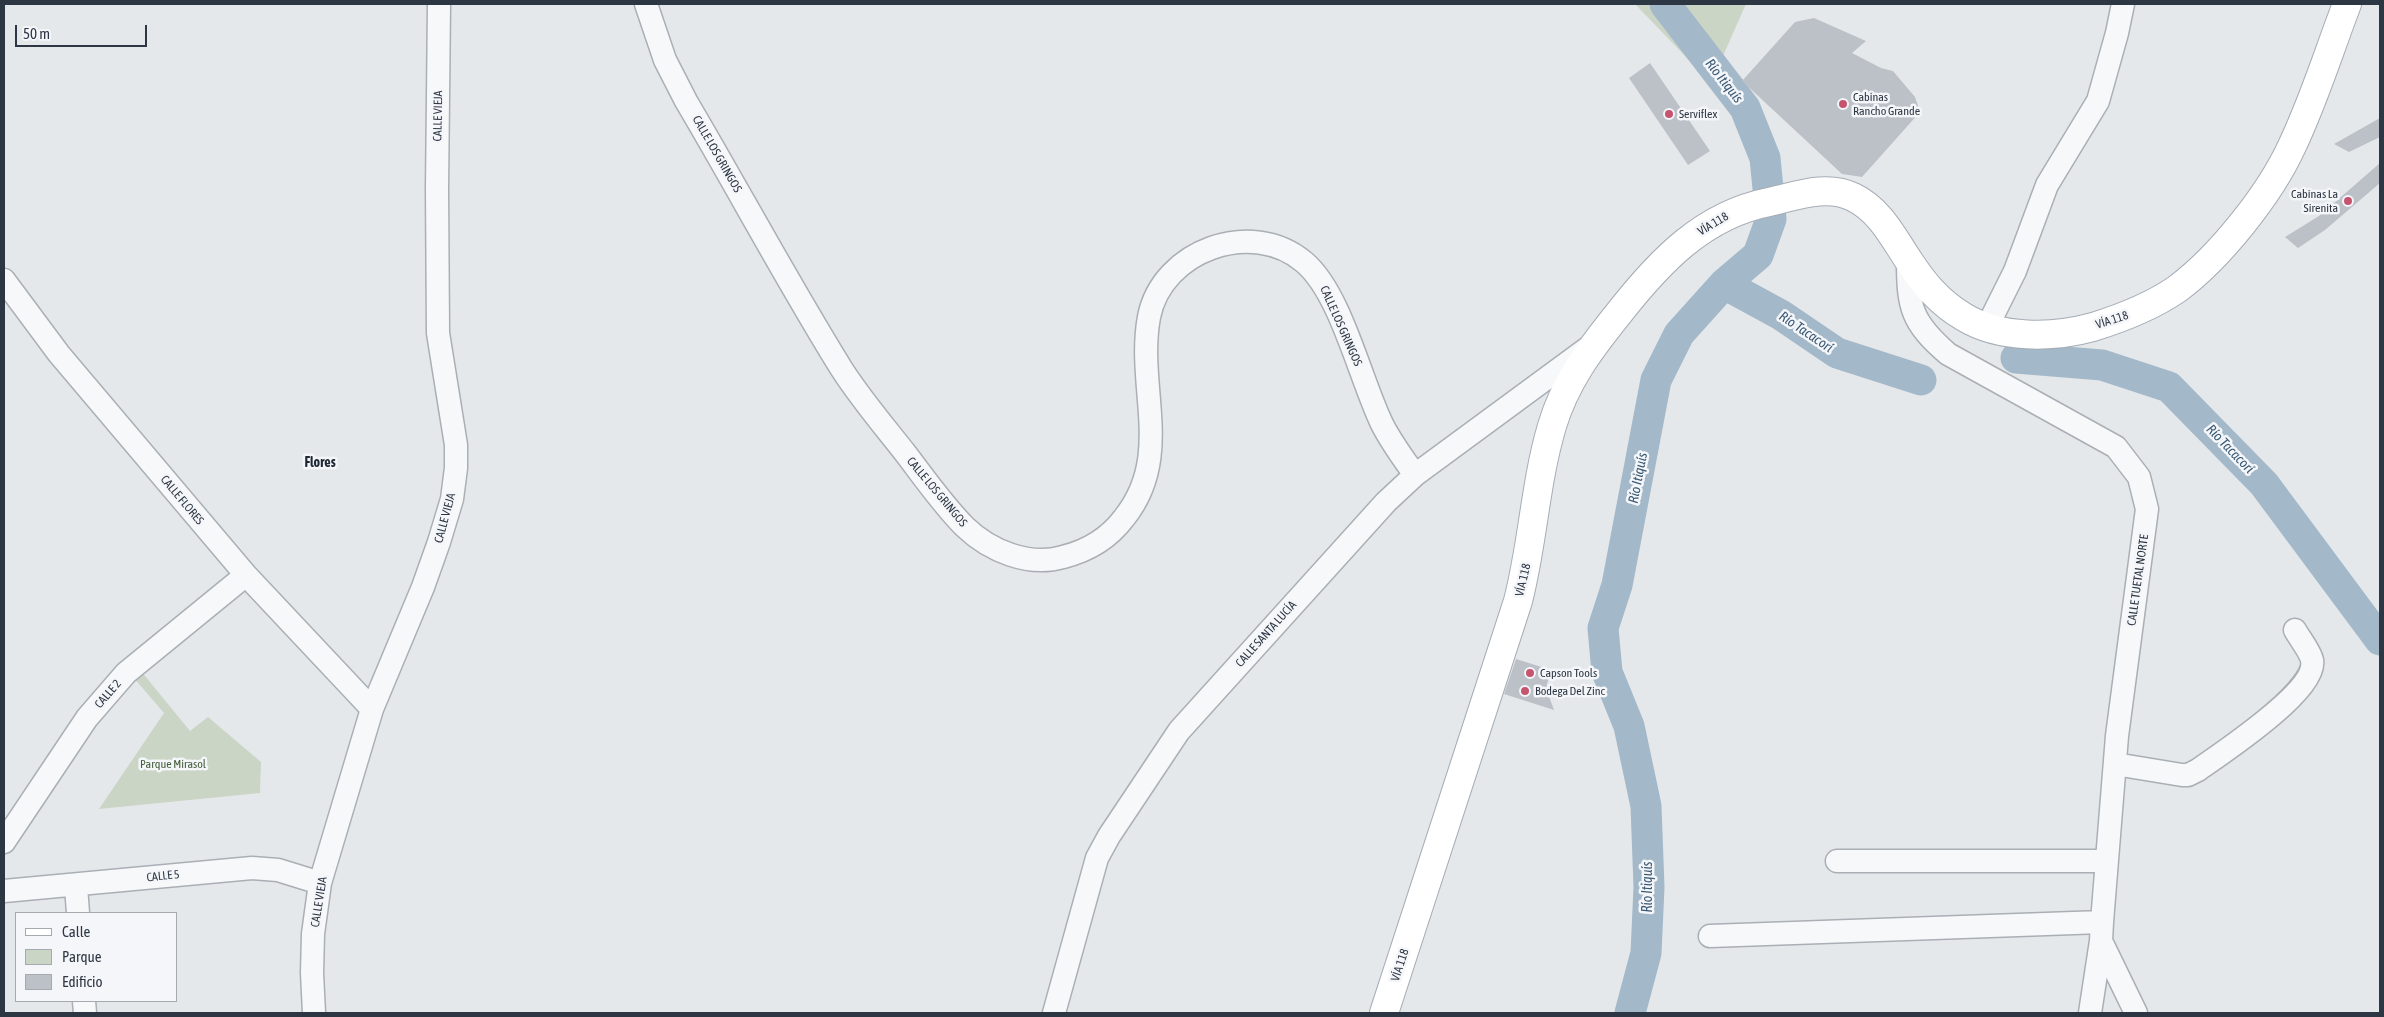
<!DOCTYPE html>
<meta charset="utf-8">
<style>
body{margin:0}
#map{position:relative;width:2384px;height:1017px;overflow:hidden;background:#e5e8eb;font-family:"Asap Condensed",sans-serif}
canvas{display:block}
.frame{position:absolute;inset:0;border:5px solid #2d3743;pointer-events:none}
.legend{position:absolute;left:15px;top:912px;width:162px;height:90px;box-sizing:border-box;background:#f4f6f9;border:1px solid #a4aab0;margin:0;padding:6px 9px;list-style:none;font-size:15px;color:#2d3743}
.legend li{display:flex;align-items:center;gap:10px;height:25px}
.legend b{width:25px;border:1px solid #a4aab0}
.scale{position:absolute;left:15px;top:25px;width:132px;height:22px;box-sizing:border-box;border:2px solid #2d3743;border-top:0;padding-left:6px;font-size:15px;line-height:18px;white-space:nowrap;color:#2d3743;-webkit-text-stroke:4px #f4f6f9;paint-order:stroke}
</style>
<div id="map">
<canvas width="2384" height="1017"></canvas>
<div class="frame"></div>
<ul class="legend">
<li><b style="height:6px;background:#fff"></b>Calle</li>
<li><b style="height:14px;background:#cbd5c6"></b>Parque</li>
<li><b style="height:14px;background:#bcc1c8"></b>Edificio</li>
</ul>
<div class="scale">50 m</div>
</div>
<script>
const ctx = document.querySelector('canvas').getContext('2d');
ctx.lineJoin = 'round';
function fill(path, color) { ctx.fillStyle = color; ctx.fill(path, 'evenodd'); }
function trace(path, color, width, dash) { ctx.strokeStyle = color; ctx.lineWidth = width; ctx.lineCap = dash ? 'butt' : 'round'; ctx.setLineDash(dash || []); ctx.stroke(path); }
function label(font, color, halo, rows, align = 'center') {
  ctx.font = font + ' "Asap Condensed",sans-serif'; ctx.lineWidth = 5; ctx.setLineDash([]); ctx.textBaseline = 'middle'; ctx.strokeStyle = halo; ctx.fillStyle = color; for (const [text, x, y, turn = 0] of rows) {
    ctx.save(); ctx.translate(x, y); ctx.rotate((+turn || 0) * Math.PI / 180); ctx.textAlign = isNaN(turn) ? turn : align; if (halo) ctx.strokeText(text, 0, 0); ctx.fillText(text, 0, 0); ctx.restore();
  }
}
fill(new Path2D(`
 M1635,4H1746L1711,83Z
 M141,671L190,731L208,717L261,762L260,793L99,809L164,713L133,677Z`), '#cbd5c6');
trace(new Path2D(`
 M1724,284L1781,315L1837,353L1921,380
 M2016,358L2102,365L2169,387L2264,484L2380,640
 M1630,1013L1646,953L1649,887L1646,806L1629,726L1607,672L1603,628L1617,585L1656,380L1679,334L1724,284L1758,255L1771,219L1765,158L1745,108L1665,4`), '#a3b8c8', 31);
fill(new Path2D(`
 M1814,18L1866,41L1852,53L1881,68L1893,71L1915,97L1920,112L1862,177L1842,174L1742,81L1795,22Z
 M1650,63L1710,151L1688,165L1629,78Z
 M2380,118V137L2349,152L2334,144Z
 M2380,163V183L2325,230L2298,248L2285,237L2319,216Z
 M1516,659L1551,670L1546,688L1554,710L1504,694Z`), '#bcc1c8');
const minor = new Path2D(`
 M646,4L665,60L686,101C738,189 787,281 841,368C860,398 884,426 906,454C925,479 943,505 965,527C990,551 1029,567 1063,557C1087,551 1109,538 1124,518C1174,456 1136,387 1149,317C1162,250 1252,218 1304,262C1341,293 1360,379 1382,424C1391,442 1403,458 1415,475
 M1908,260C1908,307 1911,322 1948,354L2116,447L2139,477L2147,509L2117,736L2102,922L2101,941L2136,1013
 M4,280L59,354L246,575L372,709
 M1987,327L2015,271L2047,185L2098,101L2117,33L2123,4
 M2115,764L2182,775H2188L2198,770C2222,753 2318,690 2312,660C2310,651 2300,639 2295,630
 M4,842L87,718L126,673L246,575
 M1837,861H2107
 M76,886L78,913
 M4,891L252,868L278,870L320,883
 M1710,936L2102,922
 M84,1001L85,1013
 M314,1013L312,973L313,934L320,883L372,709L423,587L439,542L452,499L456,468V445L438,333L437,189L439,4
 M1054,1013L1097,858L1109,836L1179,731L1386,502L1415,475L1589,347
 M2090,1013L2101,941`);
const major = new Path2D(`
 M1384,1013L1518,601C1533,543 1535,483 1552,426C1565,382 1590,349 1619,313C1659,262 1703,215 1769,202C1796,196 1827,184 1853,197C1880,210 1893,237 1909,261C1924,284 1940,303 1964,317C2000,339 2053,338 2093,327C2122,318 2151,307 2177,289C2220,257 2270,194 2292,146C2314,100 2329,51 2347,4`);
trace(minor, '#aaafb5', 25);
trace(major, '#a5adb6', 30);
trace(minor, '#f7f8fa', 22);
trace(major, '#fff', 28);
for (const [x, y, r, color] of [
 [1843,104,5,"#c6546f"],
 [1669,114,5,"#c6546f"],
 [2348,201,5,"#c6546f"],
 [1530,673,5,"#c6546f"],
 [1525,691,5,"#c6546f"]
]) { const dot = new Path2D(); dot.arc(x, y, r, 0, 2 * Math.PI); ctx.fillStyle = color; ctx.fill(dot); trace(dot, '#f4f6f9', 2); }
label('12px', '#2d3743', '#f4f6f9', [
 ["Cabinas",1853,97],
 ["Rancho Grande",1853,111],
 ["Serviflex",1679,114],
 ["Cabinas La",2338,194,"right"],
 ["Sirenita",2338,208,"right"],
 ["Capson Tools",1540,673],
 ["Bodega Del Zinc",1535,691]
], 'left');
label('12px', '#2d3743', '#f4f6f9', [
 ["CALLE VIEJA",438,116,-89],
 ["CALLE LOS GRINGOS",717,154,60],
 ["VÍA 118",1713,224,-31],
 ["VÍA 118",2112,320,-18],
 ["CALLE LOS GRINGOS",1341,326,66],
 ["CALLE LOS GRINGOS",937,492,50],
 ["CALLE FLORES",182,500,50],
 ["CALLE VIEJA",445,518,-75],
 ["VÍA 118",1523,580,-77],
 ["CALLE TUETAL NORTE",2138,580,-82],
 ["CALLE SANTA LUCÍA",1266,634,-48],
 ["CALLE 2",108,694,-49],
 ["CALLE 5",163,876,-6],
 ["CALLE VIEJA",319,902,-81],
 ["VÍA 118",1400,965,-72]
]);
label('12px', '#455e3b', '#f4f6f9', [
 ["Parque Mirasol",173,764]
]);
label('italic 14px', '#3a5974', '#f4f6f9', [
 ["Río Itiquís",1724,81,52],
 ["Río Tacacorí",1806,332,34],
 ["Río Tacacorí",2230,449,46],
 ["Río Itiquís",1638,478,-79],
 ["Río Itiquís",1648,887,-90]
]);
label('bold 14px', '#1f2834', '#f4f6f9', [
 ["Flores",320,463]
]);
</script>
